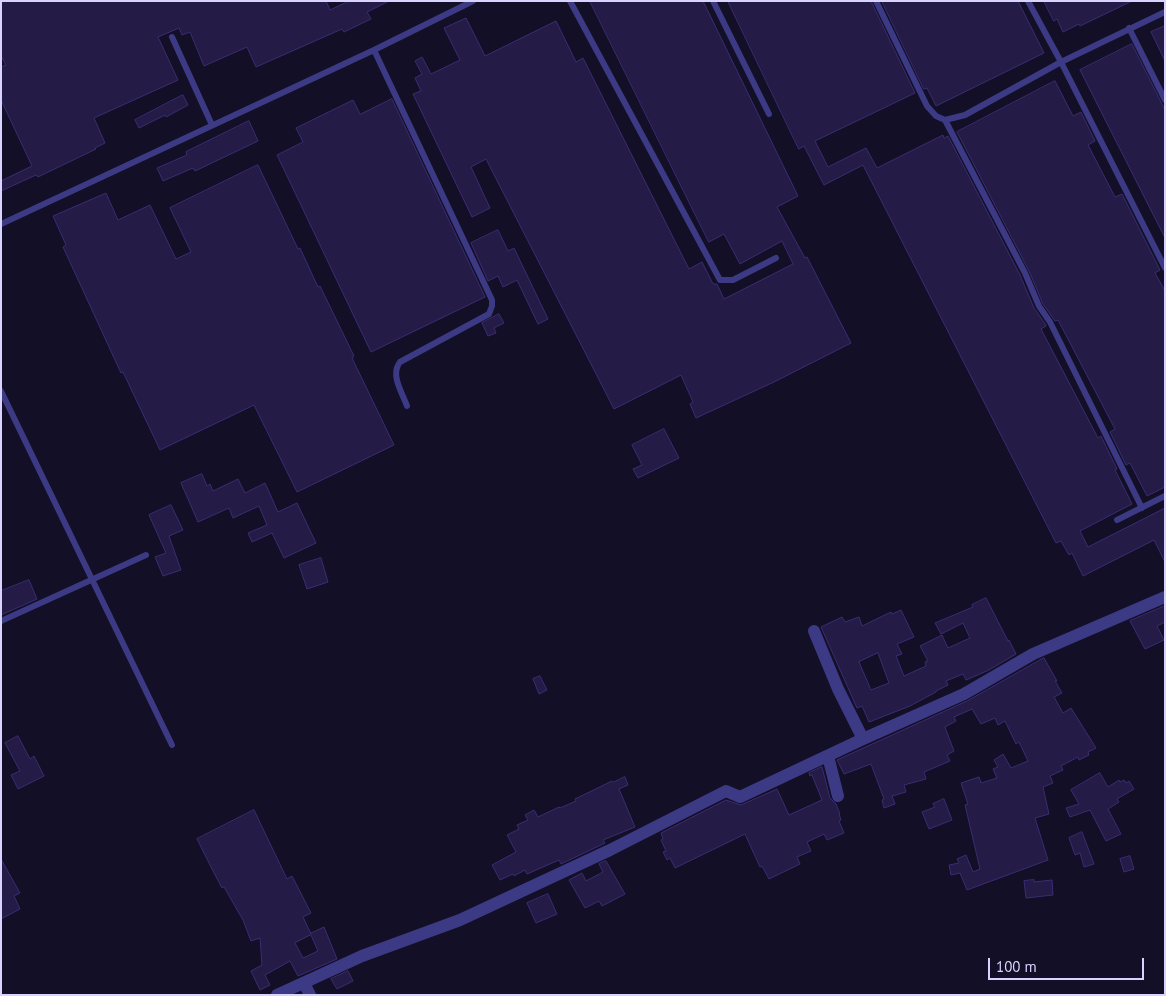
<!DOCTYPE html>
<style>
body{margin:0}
#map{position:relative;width:1166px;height:996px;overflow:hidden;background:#130f26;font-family:"PT Sans",sans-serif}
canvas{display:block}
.frame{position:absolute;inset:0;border:2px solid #d9d4ff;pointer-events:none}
.scale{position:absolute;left:988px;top:958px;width:156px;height:22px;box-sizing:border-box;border:2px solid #d9d4ff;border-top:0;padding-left:6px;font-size:15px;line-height:18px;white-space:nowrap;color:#d9d4ff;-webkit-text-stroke:4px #130f26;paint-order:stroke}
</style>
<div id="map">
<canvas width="1166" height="996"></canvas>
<div class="frame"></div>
<div class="scale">100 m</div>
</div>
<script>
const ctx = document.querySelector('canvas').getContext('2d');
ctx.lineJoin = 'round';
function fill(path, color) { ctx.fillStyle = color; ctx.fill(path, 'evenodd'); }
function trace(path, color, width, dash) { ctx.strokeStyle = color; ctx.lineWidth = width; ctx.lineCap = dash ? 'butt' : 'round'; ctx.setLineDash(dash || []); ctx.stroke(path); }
const building = new Path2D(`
 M1,1H326L330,10L349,1H389L367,12L371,19L344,32L342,29L256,67L247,47L204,66L190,32L182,35L179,28L158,37L178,80L94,118L105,143L95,148L96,149L38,177L36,175L1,191V181L32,166L1,100V67L6,65L1,56Z
 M590,1H703L798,196L777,207L805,258L807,257L851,343L774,382L696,418L690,404L693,402L681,375L614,409L486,159L471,167L490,208L472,217L413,94L421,91L415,78L422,74L415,61L422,57L431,74L460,60L444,28L466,18L485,56L556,21L576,62L583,58L689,269L702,262L713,284H717L724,299L793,264L782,241L740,264L724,234L709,242Z
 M728,1H871L915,93L815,141L828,167L866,148L877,168L943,135L944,138L948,136L1020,275L1034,308L1046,325V326L1041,329L1098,438L1101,436L1117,469L1115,470L1132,504L1080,531L1088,547L1165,508V562L1154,540L1083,576L1072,553L1069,555L1061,541L1056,543L863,165L824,185L804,146L799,149Z
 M882,1H1018L1044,53L936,106L927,88L924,89Z
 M1044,1H1132L1080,26L1079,24L1063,32L1057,19L1054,21Z
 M1165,26V61L1151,32Z
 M1132,44L1165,110V238L1080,70Z
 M1055,81L1073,116L1081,112L1095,141L1088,145L1115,197L1122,194L1160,270L1155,273L1165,291V487L1147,496L1130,463L1126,465L1110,432L1115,429L1058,320L1055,321L1043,304L1029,271L957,132Z
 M183,95L188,105L166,117L165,115L139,128L135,120Z
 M392,99L485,297L371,352L277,155L303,142L296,128L353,100L360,114Z
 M249,121L258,141L195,171L193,168L163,181L157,168L187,155L186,152Z
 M258,165L298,249L300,248L318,287L320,286L354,356L352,358L394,445L297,492L254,405L160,450L123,372L121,373L63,247L66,245L53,216L106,193L118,220L150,205L176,259L191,252L170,208Z
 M498,230L508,251L514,248L548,319L538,324L517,280L503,287L498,276L488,281L471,243Z
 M499,314L504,323L494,328L496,333L488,336L482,323Z
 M664,429L679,458L638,478L633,469L642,465L632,445Z
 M202,474L207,486L210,484L213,491L238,479L245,493L265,483L278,512L297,503L316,543L284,558L272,533L252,542L248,533L267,525L259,506L233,518L229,508L198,522L181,483Z
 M171,505L183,530L169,536L181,570L163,576L155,557L166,553L149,515Z
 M321,558L328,582L307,589L299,565Z
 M29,580L37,599L1,615V591Z
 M986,598L1008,641L1009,640L1016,654L989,670L966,680L963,674L946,681L948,685L936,691V692L910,706L869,722L862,706L857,708L821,627L842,617L845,622L859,617L862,626L891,612L892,614L901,610L914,637L897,644L902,654L896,656L904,676L926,666L925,662L928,661L920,646L942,635L948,648L970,638L963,623L941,634L935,623L973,607L972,605ZM878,653L889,683L871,690L859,662Z
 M1165,606V622L1157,626L1164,640L1145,649L1130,621Z
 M1044,658L1057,681H1055L1062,693L1054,697L1063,713L1071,708L1096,748L1088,752L1089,755L1079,760L1078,757L1061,766L1063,770L1050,776L1053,783L1043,787L1049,814L1035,818L1048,860L967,890L960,873L951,875L949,865L959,863L957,859L966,855L973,872L980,869L965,805L968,804L961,783L979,777L981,783L997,778L993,769L998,767L994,760L1003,754L1011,768L1028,761L1019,742L1016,744L1005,721L998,725L995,718L981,724L972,709L954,717L956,721L945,727L954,751L947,755L950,761L924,772L926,779L904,785L906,792L892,796L895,804L884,808L882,800L884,799L871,764L844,774L837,760L967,701Z
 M540,676L547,690L539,694L533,679Z
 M18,736L30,759L34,756L44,776L18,789L11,775L20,771L5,743Z
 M822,767L830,798L836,804L840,814H839L841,820L839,821L844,833L827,840L824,834L807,842L811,851L797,857L800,864L769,879L762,866L760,867L745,834L675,868L670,858L667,860L663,852L666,851L661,840L663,839L661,833L726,800L741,805L777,789L789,815L822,800L812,775L810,776L809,773Z
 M1100,773L1108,787L1119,780L1120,782L1124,780L1126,783L1129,781L1134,789L1117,799L1119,802L1108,809L1121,834L1106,841L1090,810L1070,817L1066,808L1079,804L1071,790Z
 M625,777L628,785L619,789L635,827L603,840L605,843L561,864L559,860L527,874L525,870L514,876L513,874L500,880L492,865L516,852L507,835L519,829L517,825L528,820L525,815L534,810L538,817L559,807L560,808L576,801L575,799L612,781L613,782Z
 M944,799L952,820L929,829L922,812L935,807L933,804Z
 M254,810L287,879L292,876L311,913L303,917L311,934V933L324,927L337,959L298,976L290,961L265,975L270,985L260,990L251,971L262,965L260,938L251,941L243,920L224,887L222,888L212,869L197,839ZM311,935L318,951L303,958L295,943Z
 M1082,832L1094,864L1084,867L1080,853L1075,855L1069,838Z
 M1130,856L1134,869L1124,872L1120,859Z
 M1,859L20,893L14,896L20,909L1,919Z
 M606,861L625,894L602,906L599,901L585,908L569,880L582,873L586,881L603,872L599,864Z
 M1034,880V882L1052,880L1053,895L1026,898L1024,881Z
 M548,894L557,914L536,923L527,903Z
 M348,971L353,981L337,989L331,979Z`);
fill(building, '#241b47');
trace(building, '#3b2d73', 1);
trace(new Path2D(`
 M570,1L720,280H733L776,258
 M713,1L769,114
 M876,1L927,106L936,116L945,120L965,115L1061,62L1165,12
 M1028,1L1061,62L1165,268
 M1129,28L1165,100
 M172,37L212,125
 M374,50L492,300V306L489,314L400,362C390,375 402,392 407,406
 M945,120L1025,273L1039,306L1050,322L1142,508
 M1,224L374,50L473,1
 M1,391L172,745
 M1117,520L1165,496
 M1,621L146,555`), '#3d3a85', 6);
trace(new Path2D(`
 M814,631L838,689L863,739
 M828,756L838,796
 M304,983L310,995
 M277,995L362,956L460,920L610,850L726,791L740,797L863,739L964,694L1033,654L1165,597`), '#3d3a85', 12);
</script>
